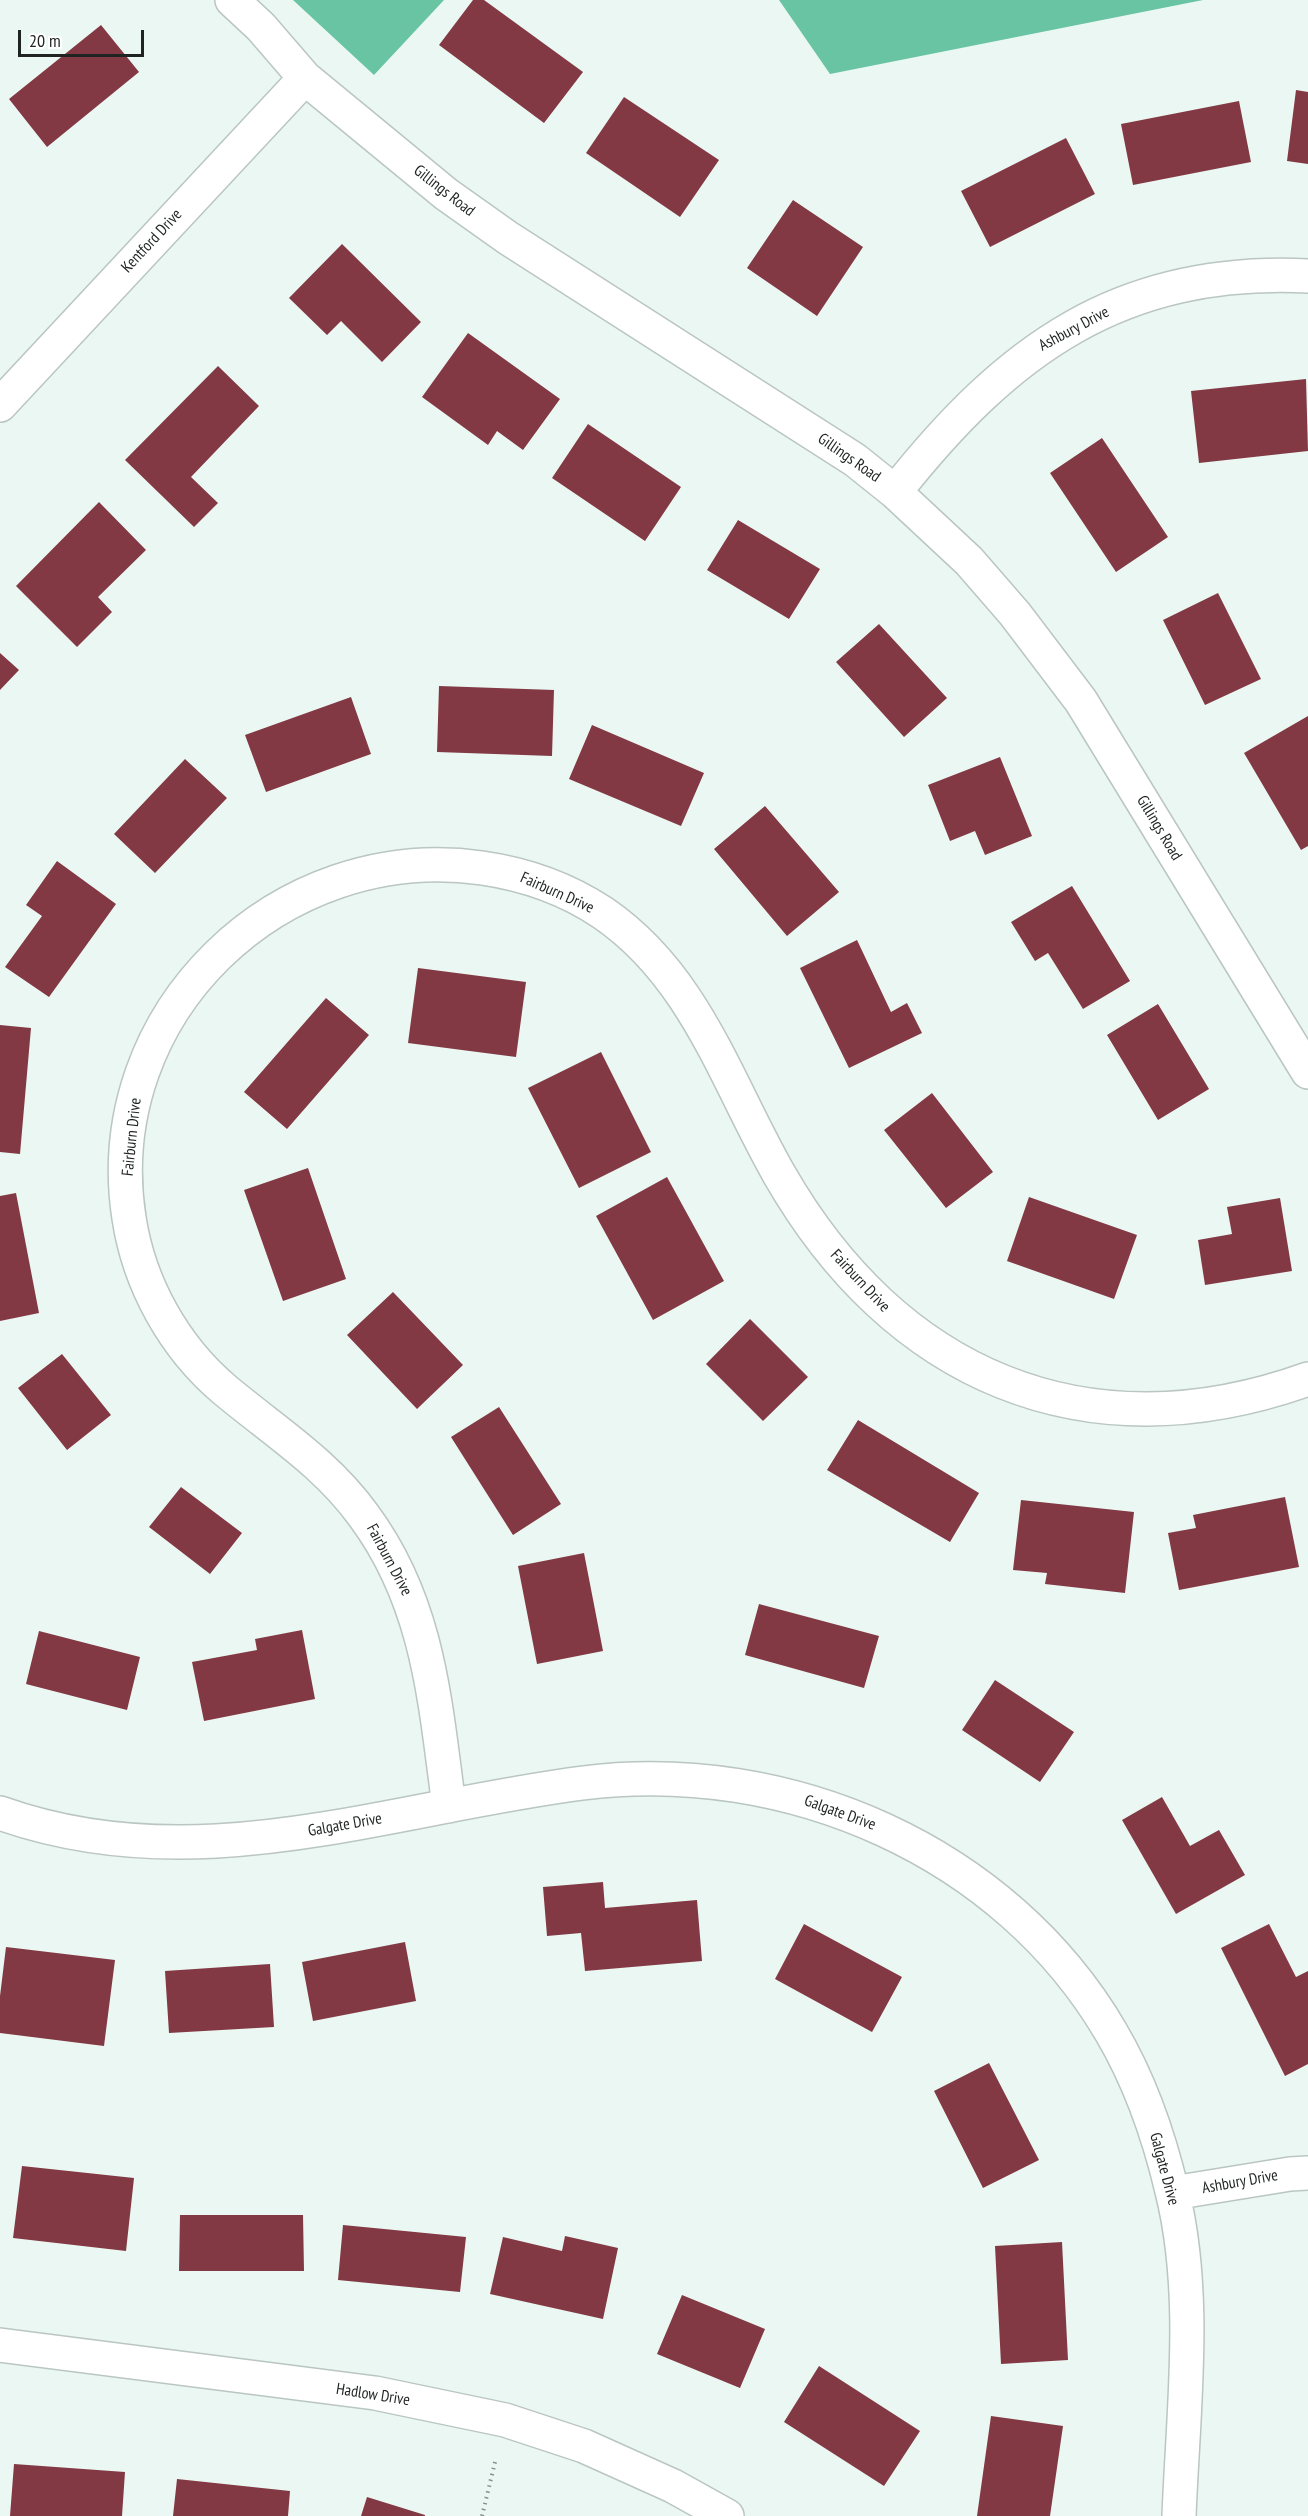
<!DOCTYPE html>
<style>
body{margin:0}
#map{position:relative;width:1308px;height:2516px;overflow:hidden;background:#ebf7f2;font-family:"PT Sans Narrow",sans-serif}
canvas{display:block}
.scale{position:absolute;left:18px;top:30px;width:126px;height:27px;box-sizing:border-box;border:3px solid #1f2322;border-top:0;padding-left:8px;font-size:18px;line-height:21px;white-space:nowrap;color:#1f2322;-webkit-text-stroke:4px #fff;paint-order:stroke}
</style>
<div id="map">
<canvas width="1308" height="2516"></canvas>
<div class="scale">20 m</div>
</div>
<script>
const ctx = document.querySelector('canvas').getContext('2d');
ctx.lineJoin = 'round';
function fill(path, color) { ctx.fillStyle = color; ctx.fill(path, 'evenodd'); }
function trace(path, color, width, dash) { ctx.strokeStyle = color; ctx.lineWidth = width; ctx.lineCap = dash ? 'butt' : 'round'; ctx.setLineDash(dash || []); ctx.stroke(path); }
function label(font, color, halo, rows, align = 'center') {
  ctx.font = font + ' "PT Sans Narrow",sans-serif'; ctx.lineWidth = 6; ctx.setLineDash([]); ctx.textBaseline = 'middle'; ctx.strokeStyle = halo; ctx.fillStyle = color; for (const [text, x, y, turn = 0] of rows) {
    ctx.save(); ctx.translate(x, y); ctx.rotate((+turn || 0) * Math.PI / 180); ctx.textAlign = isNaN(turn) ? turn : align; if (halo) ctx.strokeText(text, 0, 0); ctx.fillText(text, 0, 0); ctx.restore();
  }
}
fill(new Path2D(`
 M293,0H444L374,75Z
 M779,0H1203L830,74Z`), '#69c4a4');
fill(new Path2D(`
 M473,0H484L583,72L544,123L439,45Z
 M101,25L139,72L47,147L9,99Z
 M1296,90L1308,92V164L1287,161Z
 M624,97L719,160L680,217L586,153Z
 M1239,101L1251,162L1133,185L1121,124Z
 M1066,138L1095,194L990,247L961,191Z
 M793,200L863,247L817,316L747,268Z
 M342,244L421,322L382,362L341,321L327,335L289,298Z
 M468,333L560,399L523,450L497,431L488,445L422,397Z
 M218,366L259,406L191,477L218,503L194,527L125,460Z
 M1306,379L1308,451L1199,463L1191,391Z
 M588,424L681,487L645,541L552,478Z
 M1102,438L1168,537L1116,572L1050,473Z
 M99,502L146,550L98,597L112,612L77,647L16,586Z
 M738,520L820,569L789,619L707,570Z
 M1218,593L1261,679L1205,705L1163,620Z
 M879,624L947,698L904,737L836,662Z
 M0,653L19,670L0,690Z
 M439,686L554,690L552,756L437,752Z
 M351,697L371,754L266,792L245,735Z
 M1308,716V846L1301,850L1244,753Z
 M592,725L704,773L681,826L569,779Z
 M1000,757L1032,836L985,855L975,831L950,841L928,785Z
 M185,759L227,798L155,873L114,834Z
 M765,806L839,892L787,936L714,849Z
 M57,861L116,904L49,997L5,967L42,916L26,905Z
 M1072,886L1130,981L1083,1009L1048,953L1035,961L1011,922Z
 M857,940L891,1012L907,1003L922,1033L849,1068L800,968Z
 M418,968L526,982L516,1057L408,1043Z
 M326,998L369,1035L287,1129L244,1092Z
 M1158,1004L1209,1089L1158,1120L1107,1035Z
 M0,1025L31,1028L20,1154L0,1152Z
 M601,1052L651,1152L579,1188L528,1088Z
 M932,1093L993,1172L946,1208L884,1130Z
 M308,1168L346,1279L283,1301L244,1190Z
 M667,1177L724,1281L653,1320L596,1216Z
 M16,1193L39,1313L0,1321V1196Z
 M1029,1197L1137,1235L1114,1299L1007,1261Z
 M1280,1198L1292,1271L1205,1285L1198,1240L1232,1234L1227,1207Z
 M393,1292L463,1365L417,1409L347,1335Z
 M750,1319L808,1377L763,1421L706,1364Z
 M62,1354L111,1415L67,1450L18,1388Z
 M499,1407L561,1504L513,1535L451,1437Z
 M858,1420L979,1493L950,1542L827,1470Z
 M181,1487L242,1533L210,1574L149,1527Z
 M1285,1497L1299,1567L1179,1590L1168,1533L1196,1528L1193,1515Z
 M1021,1500L1134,1512L1125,1593L1045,1584L1047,1573L1013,1570Z
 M584,1553L603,1651L537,1664L518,1566Z
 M759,1604L879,1636L864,1688L745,1655Z
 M302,1630L315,1699L204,1721L192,1662L257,1650L255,1639Z
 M39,1631L140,1657L127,1710L26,1684Z
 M995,1680L1074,1732L1040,1782L962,1730Z
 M1162,1797L1190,1846L1219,1830L1245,1875L1176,1914L1122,1820Z
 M603,1882L605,1908L697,1900L702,1961L585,1971L581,1933L547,1936L543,1887Z
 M804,1924L902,1977L872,2032L775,1979Z
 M1269,1924L1296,1977L1308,1971V2064L1285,2076L1221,1948Z
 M405,1942L416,2001L313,2021L302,1962Z
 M6,1947L115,1960L104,2046L0,2033V1996Z
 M270,1964L274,2027L169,2033L165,1971Z
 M989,2063L1039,2160L983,2188L934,2091Z
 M22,2166L134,2178L126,2251L13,2238Z
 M180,2215H303L304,2271H179Z
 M343,2225L466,2237L460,2292L338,2280Z
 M565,2236L618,2248L603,2319L490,2294L503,2237L562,2251Z
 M1062,2242L1068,2360L1001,2364L995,2246Z
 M682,2295L765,2329L740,2388L657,2354Z
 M819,2366L920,2431L884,2486L784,2422Z
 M991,2416L1063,2426L1050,2516H977Z
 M14,2464L125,2472L122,2516H10Z
 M177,2479L290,2491L288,2516H173Z
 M367,2497L425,2515V2516H361Z`), '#823944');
const street = new Path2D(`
 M232,0L261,27L305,78L446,194L508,238L855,460L895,492L969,561L1015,614L1081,701L1308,1072
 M0,405L305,78
 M895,492C1007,350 1120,267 1308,276
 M449,1806C435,1702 429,1604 364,1516C326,1463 274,1431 225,1390C174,1347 139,1284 129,1218C97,1013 280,839 482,868C524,874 567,889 603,913C695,976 726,1081 779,1174C894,1375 1085,1459 1308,1379
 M0,1813C197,1883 387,1808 583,1783C788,1757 1005,1851 1111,2032C1140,2081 1159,2136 1172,2191C1198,2294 1183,2411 1179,2516
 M1173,2193L1290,2174L1308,2173
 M0,2345L375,2393L505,2420L584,2446L673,2486L727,2516`);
trace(street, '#bac6c1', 36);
trace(new Path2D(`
 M482,2516L496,2458`), '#8b9390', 4, [1.5, 4.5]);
trace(street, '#fff', 33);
label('16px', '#1f2322', '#fff', [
 ["Gillings Road",444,191,38],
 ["Kentford Drive",152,241,-47],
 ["Ashbury Drive",1074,329,-28],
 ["Gillings Road",849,458,35],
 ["Gillings Road",1159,828,59],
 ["Fairburn Drive",557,893,24],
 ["Fairburn Drive",132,1137,-84],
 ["Fairburn Drive",860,1281,47],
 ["Fairburn Drive",389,1560,62],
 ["Galgate Drive",840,1813,20],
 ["Galgate Drive",345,1825,-10],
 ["Galgate Drive",1164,2169,75],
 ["Ashbury Drive",1240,2182,-10],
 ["Hadlow Drive",373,2395,9]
]);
</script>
